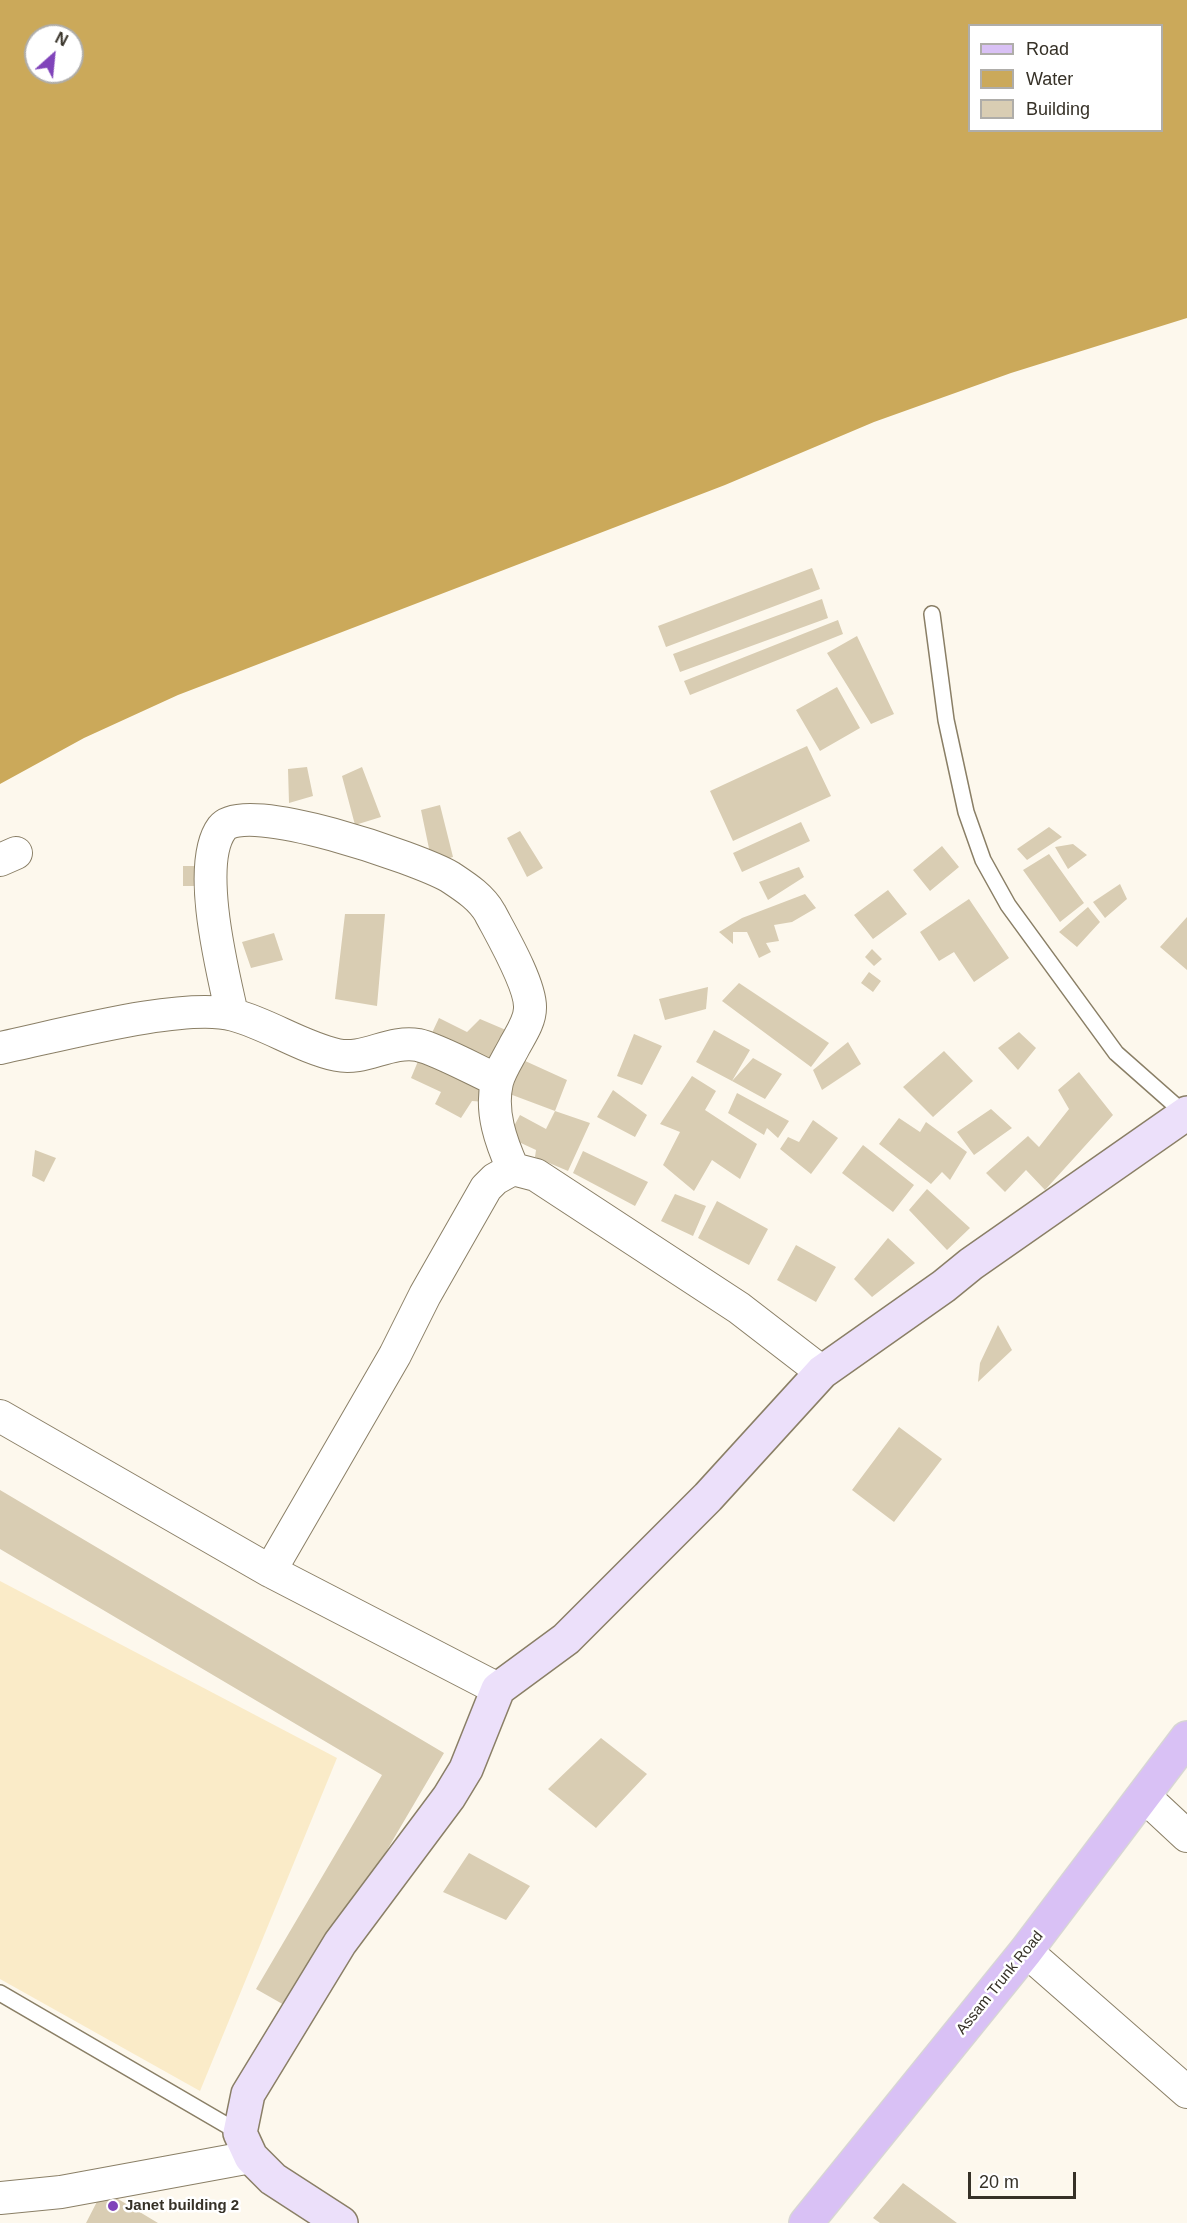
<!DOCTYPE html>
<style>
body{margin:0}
#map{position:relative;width:1187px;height:2223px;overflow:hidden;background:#fdf8ed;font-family:Helvetica,sans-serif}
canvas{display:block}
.legend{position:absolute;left:968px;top:24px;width:195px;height:108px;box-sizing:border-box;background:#fff;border:2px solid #afada9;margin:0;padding:8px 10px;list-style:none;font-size:18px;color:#363127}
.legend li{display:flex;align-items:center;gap:12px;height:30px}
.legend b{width:30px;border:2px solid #afada9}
.north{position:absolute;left:24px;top:24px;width:60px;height:60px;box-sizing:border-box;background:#fff;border:2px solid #afada9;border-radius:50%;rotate:27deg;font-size:16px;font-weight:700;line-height:24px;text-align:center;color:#363127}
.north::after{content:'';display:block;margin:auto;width:21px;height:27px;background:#8044ba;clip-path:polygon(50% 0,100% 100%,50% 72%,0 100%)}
.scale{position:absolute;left:968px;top:2172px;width:108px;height:27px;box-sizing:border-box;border:3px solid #363127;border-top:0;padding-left:8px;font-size:18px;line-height:21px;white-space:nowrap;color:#363127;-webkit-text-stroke:4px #fff;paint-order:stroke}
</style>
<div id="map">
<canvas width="1187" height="2223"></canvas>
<ul class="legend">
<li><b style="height:8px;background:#d9c1f5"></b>Road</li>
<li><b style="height:16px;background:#cba95a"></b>Water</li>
<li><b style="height:16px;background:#d9cdb3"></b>Building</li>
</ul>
<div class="north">N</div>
<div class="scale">20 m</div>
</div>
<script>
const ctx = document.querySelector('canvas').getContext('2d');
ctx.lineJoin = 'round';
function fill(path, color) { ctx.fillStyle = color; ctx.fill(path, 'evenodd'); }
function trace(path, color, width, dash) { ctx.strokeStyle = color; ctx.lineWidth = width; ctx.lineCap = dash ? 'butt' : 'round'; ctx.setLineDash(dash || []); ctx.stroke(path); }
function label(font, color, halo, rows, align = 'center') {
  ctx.font = font + ' Helvetica,sans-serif'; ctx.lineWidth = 5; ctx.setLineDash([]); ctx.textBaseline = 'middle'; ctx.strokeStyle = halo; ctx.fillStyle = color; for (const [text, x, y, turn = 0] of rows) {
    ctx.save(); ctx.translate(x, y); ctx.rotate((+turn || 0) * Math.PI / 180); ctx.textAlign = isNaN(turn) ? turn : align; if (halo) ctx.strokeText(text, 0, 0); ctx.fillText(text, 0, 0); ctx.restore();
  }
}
fill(new Path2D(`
 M0,1581L337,1758L200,2091L0,1979Z`), '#faebc8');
fill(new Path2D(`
 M0,0H1187V318L1011,373L874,422L725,485L178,695L84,738L0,784ZM970,26H1162V130H970ZM36,36H72V72H36Z`), '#cba95a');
fill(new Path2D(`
 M812,568L820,589L666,647L658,626Z
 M822,599L828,618L680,672L673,654Z
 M838,620L843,634L690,695L684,681Z
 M857,636L894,714L871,724L827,653Z
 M837,687L860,728L820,751L796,710Z
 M807,746L831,796L733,841L710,791Z
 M307,767L313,796L289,803L288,769Z
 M362,767L381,817L355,825L342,776Z
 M440,805L453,857L432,863L421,810Z
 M801,822L810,841L742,872L733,853Z
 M1049,827L1062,837L1027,860L1017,849Z
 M520,831L543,868L527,877L507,838Z
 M1073,844L1087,855L1068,869L1055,847Z
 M942,846L959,867L930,891L913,870Z
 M1049,854L1084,903L1060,922L1023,870Z
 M183,866H206V886H183Z
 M799,867L804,877L768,900L759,882Z
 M1120,884L1127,899L1105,918L1093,902Z
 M888,890L907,914L873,939L854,915Z
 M805,894L816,908L792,922L774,925L779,941L766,943L771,952L759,958L747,932H733V944L719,932L742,918Z
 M969,899L1009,958L974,982L954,952L939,961L920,932Z
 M1088,907L1100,922L1077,947L1059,932Z
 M345,914H385L377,1006L335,999Z
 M1187,917V970L1160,947Z
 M274,933L283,960L251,968L242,942Z
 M872,949L882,959L874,966L865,957Z
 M869,972L881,981L873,992L861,983Z
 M739,983L829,1043L811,1067L722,1001Z
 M708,987L706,1009L665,1020L659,999Z
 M439,1018L467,1032L480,1019L520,1036L501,1067L431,1035Z
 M714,1030L750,1050L732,1081L696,1062Z
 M1019,1032L1036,1048L1018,1070L998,1048Z
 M634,1034L662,1046L642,1085L617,1076Z
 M848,1042L861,1064L822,1090L813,1070Z
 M944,1051L973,1081L933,1117L903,1087Z
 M421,1054L495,1085L486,1102L472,1101L461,1118L435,1104L441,1092L411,1078Z
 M753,1058L782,1074L765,1099L732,1081Z
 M523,1060L567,1080L555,1111L507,1093Z
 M1079,1072L1113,1115L1045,1190L1026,1170L1005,1192L986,1173L1028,1136L1039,1147L1069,1109L1058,1090Z
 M692,1076L716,1091L705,1110L757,1144L740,1179L712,1160L694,1191L663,1165L680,1132L660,1124Z
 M613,1090L647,1115L635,1137L597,1117Z
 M737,1093L789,1121L778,1138L767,1128L764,1135L728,1113Z
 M991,1109L1012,1128L974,1155L957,1132Z
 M555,1111L590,1123L568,1171L535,1157L536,1150L508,1137L520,1115L546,1129Z
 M899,1118L920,1132L926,1122L967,1152L950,1180L942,1172L931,1184L879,1144Z
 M813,1120L838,1138L811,1174L780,1149L788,1137L799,1142Z
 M863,1145L914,1185L893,1212L842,1173Z
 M35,1150L56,1158L44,1182L32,1176Z
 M583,1151L648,1182L635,1206L573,1173Z
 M927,1189L970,1228L947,1250L909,1210Z
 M675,1194L706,1206L693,1236L661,1221Z
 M717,1201L768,1229L749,1265L698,1238Z
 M888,1238L915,1263L872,1297L854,1279Z
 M796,1245L836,1267L816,1302L777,1280Z
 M998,1325L1012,1350L978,1382L980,1363Z
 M899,1427L942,1459L894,1522L852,1490Z
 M0,1490L444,1753L293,2010L256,1989L382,1775L0,1549Z
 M601,1738L647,1774L596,1828L548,1789Z
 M469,1853L530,1886L506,1920L443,1892Z
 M903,2183L957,2223H880L873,2218Z
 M103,2190L158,2223H86Z`), '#d9cdb3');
const lane = new Path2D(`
 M932,614L946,720L966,812L983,860L1008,905L1116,1053L1185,1114
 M0,1993L240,2133`);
const street = new Path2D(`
 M0,860L16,853
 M232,1014C223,973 195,864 222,828C244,798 419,859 450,877C465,887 481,897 490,913C501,934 531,985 530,1008C530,1021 521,1034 515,1045C509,1057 500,1070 497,1082C490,1112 501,1142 513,1169
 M0,1048C54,1037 185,1001 234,1015C270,1025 301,1047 337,1055C364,1061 390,1040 418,1045C437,1049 477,1071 497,1080
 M0,1416L270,1571L498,1689
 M270,1571L395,1355L425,1295L486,1188L495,1179L513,1169L536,1175L739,1308L822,1372
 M1144,1796L1187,1836
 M1026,1951L1187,2092
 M0,2198L61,2192L251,2157`);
const secondary = new Path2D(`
 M341,2223L273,2179L251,2157L240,2133L248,2094L340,1943L449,1797L466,1769L498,1689L566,1639L708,1497L822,1372L944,1286L971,1264L1187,1113`);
const primary = new Path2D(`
 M806,2223L1026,1951L1187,1738`);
trace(lane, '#8a7f66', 18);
trace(street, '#8a7f66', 34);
trace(secondary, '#8a7f66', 36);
trace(primary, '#d7d6d4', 36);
trace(lane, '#fff', 15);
trace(street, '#fff', 32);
trace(secondary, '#ece0fa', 33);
trace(primary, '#d9c1f5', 33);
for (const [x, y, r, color] of [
 [113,2206,6,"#8044ba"]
]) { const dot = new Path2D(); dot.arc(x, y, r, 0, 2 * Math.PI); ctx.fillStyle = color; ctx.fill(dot); trace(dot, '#fff', 2); }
label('15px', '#363127', '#fff', [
 ["Assam Trunk Road",1000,1983,-51]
]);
label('bold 15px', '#363127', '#fff', [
 ["Janet building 2",125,2206]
], 'left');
</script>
